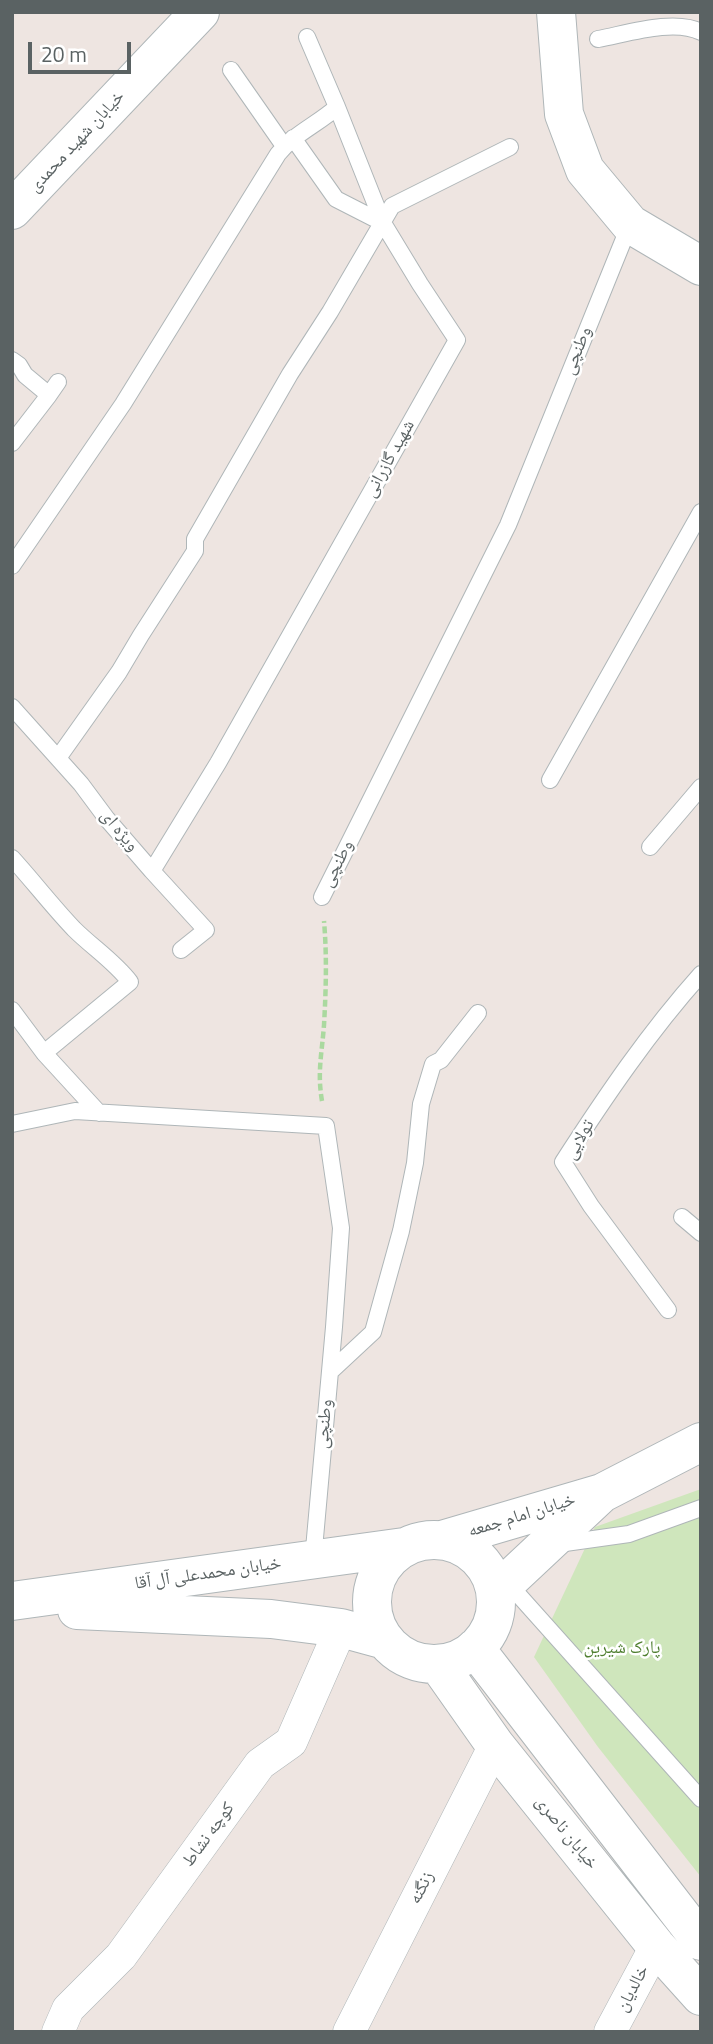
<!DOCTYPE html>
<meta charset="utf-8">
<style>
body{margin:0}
#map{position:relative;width:713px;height:2044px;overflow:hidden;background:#eee5e1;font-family:"Titillium Web",sans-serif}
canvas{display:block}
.frame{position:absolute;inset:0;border:14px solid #5a6263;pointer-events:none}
.scale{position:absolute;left:28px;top:42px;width:103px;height:32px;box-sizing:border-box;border:4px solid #5a6263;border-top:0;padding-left:9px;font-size:21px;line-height:24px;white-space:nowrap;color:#5a6263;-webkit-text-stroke:5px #fff;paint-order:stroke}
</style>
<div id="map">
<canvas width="713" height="2044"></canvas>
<div class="frame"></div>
<div class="scale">20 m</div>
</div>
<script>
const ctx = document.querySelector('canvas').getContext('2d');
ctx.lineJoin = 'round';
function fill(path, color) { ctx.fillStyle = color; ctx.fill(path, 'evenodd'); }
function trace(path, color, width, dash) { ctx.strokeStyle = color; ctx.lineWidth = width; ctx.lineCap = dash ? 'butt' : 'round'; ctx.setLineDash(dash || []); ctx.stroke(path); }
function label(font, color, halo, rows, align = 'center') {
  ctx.font = font + ' "Titillium Web","Noto Naskh Arabic",sans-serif'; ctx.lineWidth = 5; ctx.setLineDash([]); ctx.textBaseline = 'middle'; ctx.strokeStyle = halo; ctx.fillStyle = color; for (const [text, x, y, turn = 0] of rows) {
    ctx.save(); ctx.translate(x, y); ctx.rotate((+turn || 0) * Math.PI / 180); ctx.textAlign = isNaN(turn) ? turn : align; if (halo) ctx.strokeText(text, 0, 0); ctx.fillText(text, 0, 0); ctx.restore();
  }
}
fill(new Path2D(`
 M701,1489V1877L598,1747L534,1657L595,1527Z`), '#cfe6bc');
const service = new Path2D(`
 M598,39C626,34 674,18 701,32
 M231,70L284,146
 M293,138L336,199L383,223
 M12,360L19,365L25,375L49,395
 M12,443L49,395L58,382
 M12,566L123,404L278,154C294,134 318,124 337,107
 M12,707L81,784L107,819L152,871L206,930L181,950
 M58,758L119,672L141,635L195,551V539L290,374L330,312L392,206L510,147
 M550,780L701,512
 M650,847L701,787
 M12,858C33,881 52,906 74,929C92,947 115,962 130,982L44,1053
 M152,871L218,763L457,340L420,284L383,223L337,107L307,37
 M322,897L508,525L630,224
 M12,1010L44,1053L99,1113
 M12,1124L75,1111L326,1126L341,1228L334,1327L313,1560
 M682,1217L701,1233
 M668,1310L591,1206L563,1162C605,1097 649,1032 701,974
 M330,1372L373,1332L401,1231L415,1163L421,1104L433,1064L441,1060L478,1013
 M558,1544L629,1534L701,1508
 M507,1582L701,1799`);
const minor = new Path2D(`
 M58,2032L68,2009L121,1956L260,1764L291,1742L341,1628
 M349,2032L495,1745
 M610,2032L656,1946`);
const tertiary = new Path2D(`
 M556,12L564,114L585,170L630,224L701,266
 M12,210L200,12
 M602,1493L701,1442
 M442,1540L602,1493L507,1582L496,1594
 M372 1602a62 62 0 1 1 124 0a62 62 0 1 1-124 0Z
 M12,1601L404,1547
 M77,1610L271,1619L341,1628L385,1640
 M475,1648L701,1941
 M438,1664L495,1745L656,1946L701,1996`);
trace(service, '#afb6b8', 18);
trace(minor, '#afb6b8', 33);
trace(tertiary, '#afb6b8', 40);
trace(new Path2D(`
 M322,1101C317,1072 322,1053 324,1025C326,990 327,956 324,921`), '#aad99f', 4.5, [7, 3.5]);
trace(service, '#fff', 16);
trace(minor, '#fff', 32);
trace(tertiary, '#fff', 38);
label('18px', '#5a6263', '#fff', [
 ["خیابان شهید محمدی",77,142,-47],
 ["وطنچی",578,351,-68],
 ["شهید گازرانی",390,459,-61],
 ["ویژه ای",119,831,50],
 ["وطنچی",338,864,-63],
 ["تولایی",580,1140,-61],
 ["وطنچی",325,1424,-85],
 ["خیابان امام جمعه",522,1516,-17],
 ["خیابان محمدعلی آل آقا",208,1574,-8],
 ["خیابان ناصری",566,1833,51],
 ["کوچه نشاط",209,1835,-54],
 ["زنگنه",422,1888,-63],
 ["خالدیان",633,1989,-62]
]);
label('18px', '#4e7e2f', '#fff', [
 ["پارک شیرین",622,1649]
]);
</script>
